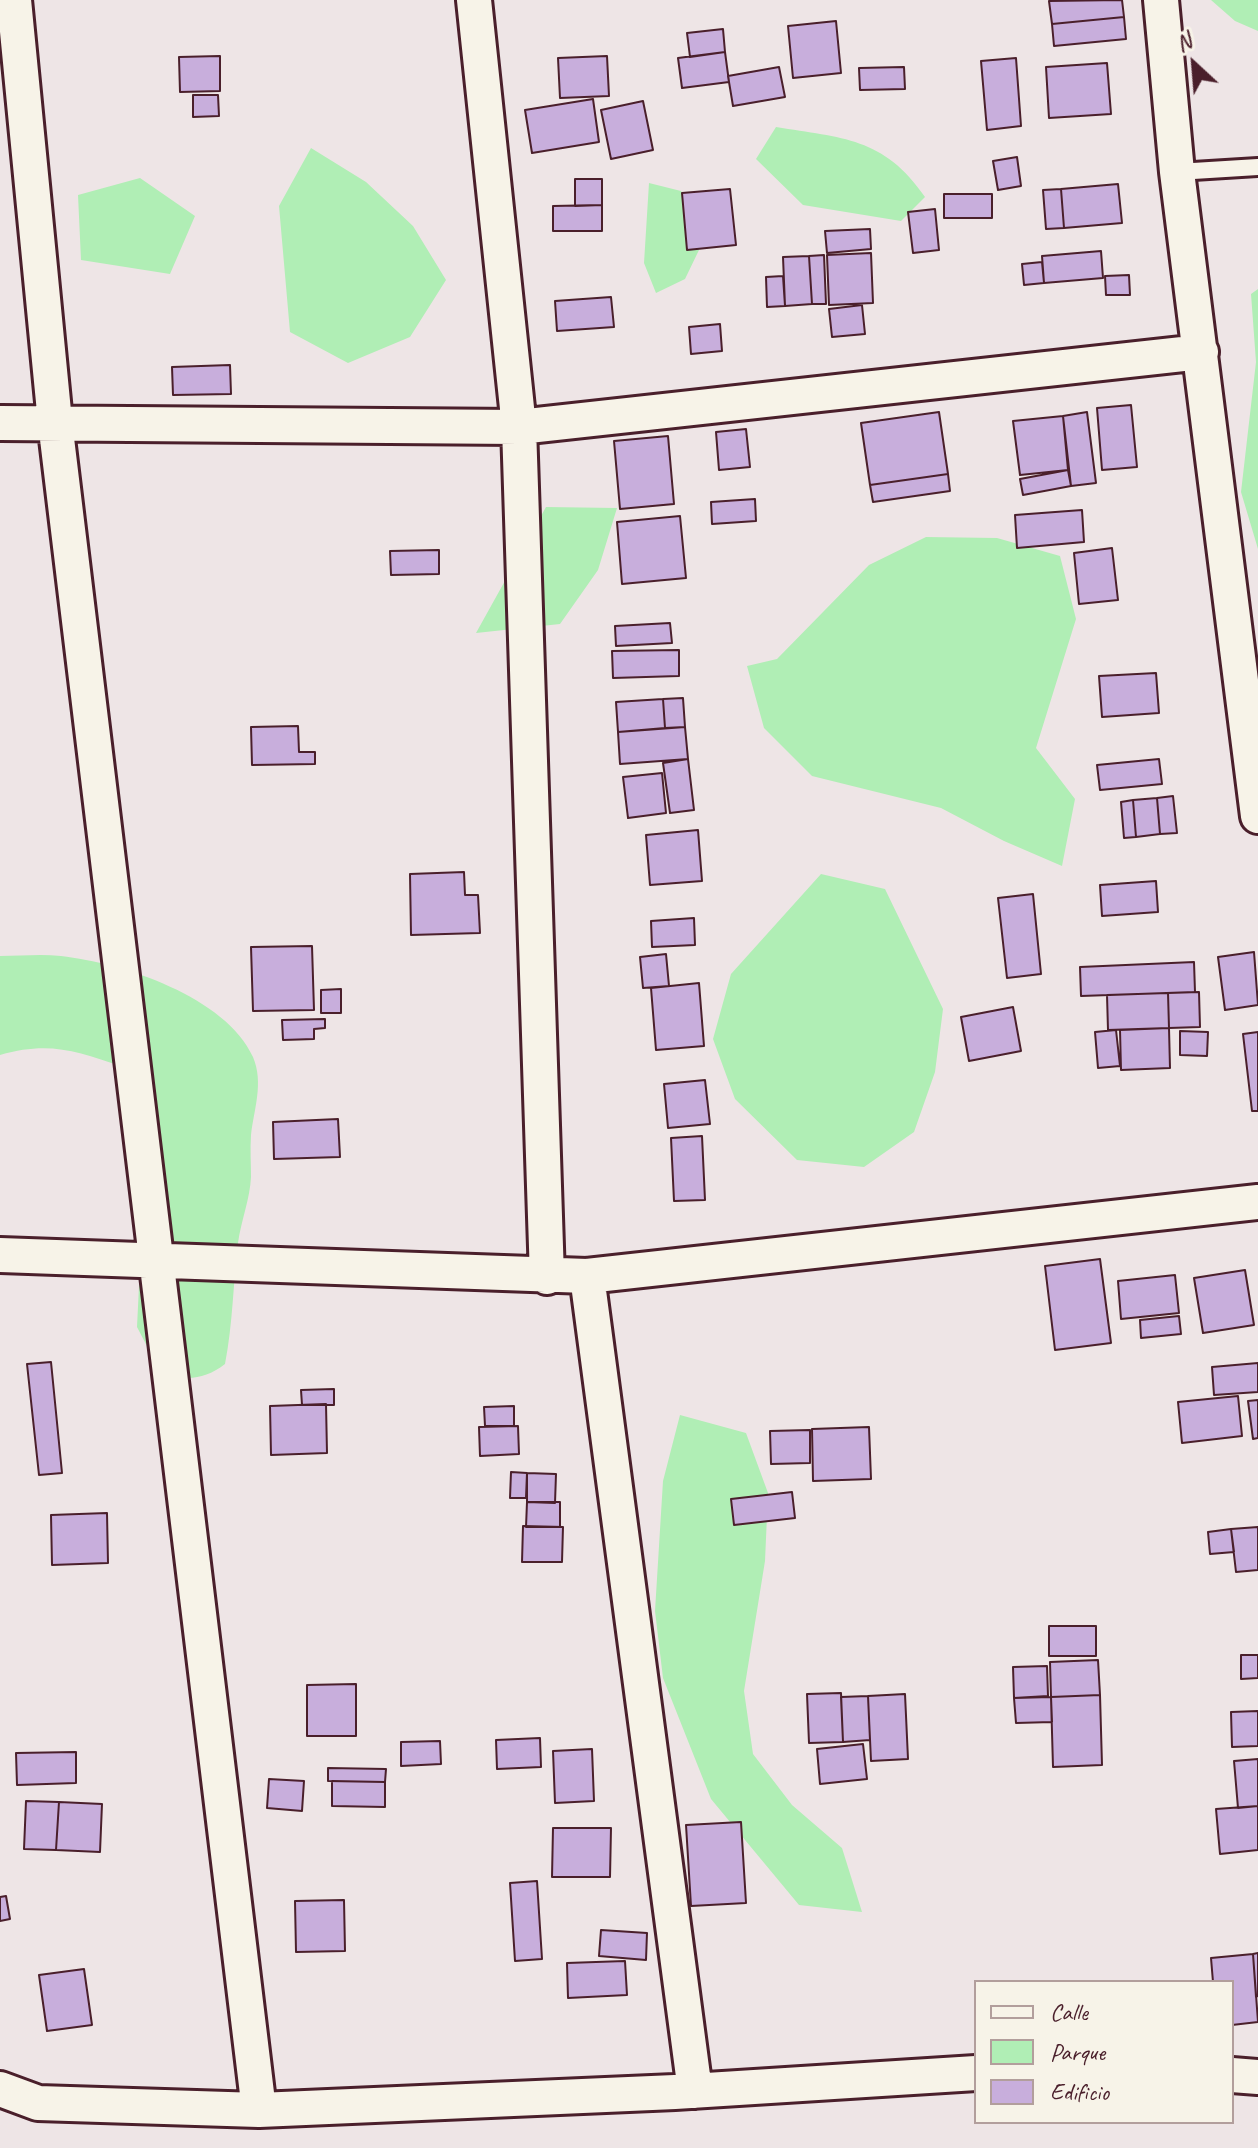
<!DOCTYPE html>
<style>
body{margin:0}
#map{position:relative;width:1258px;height:2148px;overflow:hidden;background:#eee5e6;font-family:Caveat,sans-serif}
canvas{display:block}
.legend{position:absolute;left:974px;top:1980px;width:260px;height:144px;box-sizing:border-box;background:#f7f3e8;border:2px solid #b29e9c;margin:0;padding:10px 14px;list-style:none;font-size:24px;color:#4a1f2b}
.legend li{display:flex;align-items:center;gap:16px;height:40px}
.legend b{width:40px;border:2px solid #b29e9c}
.north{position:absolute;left:1154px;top:24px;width:80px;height:80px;-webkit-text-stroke:6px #f7f3e8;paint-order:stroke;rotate:334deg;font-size:22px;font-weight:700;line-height:32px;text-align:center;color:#4a1f2b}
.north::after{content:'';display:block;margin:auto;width:28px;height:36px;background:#4a1f2b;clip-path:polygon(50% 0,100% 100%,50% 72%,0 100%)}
</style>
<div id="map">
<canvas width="1258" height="2148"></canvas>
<ul class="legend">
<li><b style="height:10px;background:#f7f3e8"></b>Calle</li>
<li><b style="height:22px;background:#b0eeb5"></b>Parque</li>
<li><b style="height:22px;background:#c8aedc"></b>Edificio</li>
</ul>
<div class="north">N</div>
</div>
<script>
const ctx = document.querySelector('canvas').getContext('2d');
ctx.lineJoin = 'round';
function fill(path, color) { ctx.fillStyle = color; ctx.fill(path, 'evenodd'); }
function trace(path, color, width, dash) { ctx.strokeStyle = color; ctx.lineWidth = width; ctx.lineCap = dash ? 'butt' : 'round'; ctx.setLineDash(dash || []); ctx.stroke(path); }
fill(new Path2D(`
 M1211,0H1258V31L1235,21Z
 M776,127C842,138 884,137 925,197L901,221L803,205L756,159Z
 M311,148L366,182L413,226L446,280L410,337L348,363L290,332L279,206Z
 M140,178L195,216L170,274L81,260L78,195Z
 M649,183L681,191L699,217V250L685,279L656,293L644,263Z
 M1258,289V549L1241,492L1256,362L1251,294Z
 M546,507L617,508L598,570L560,624L476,633Z
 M926,537L997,538L1060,556L1076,619L1036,748L1075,799L1062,866L1004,841L941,808L812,776L764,728L747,666L777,659L869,565Z
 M821,874L885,889L943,1009L935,1072L914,1132L864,1167L797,1160L735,1099L713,1039L731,974Z
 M0,956C20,956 41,954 61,956C123,963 226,997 253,1057C264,1083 254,1109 251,1135C250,1150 251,1163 251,1177C250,1199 241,1221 238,1243C233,1284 233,1323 225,1364C204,1380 186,1381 161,1373L137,1327L139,1286L157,1234L123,1067C76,1051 49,1041 0,1055Z
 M680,1415L746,1433L768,1493L765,1561L744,1691L753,1754L792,1805L842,1848L862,1912L799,1905L711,1799L663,1678L655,1611L663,1481Z`), '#b0eeb5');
const building = new Path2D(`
 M1122,0L1124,17L1052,24L1049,1Z
 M1124,17L1126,39L1054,46L1052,24Z
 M836,21L841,73L793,78L788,26Z
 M723,29L725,52L690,57L687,33Z
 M725,52L729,82L682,88L678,58Z
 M220,56V91L180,92L179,57Z
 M607,56L609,96L560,98L558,58Z
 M1016,58L1021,126L987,130L981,61Z
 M1107,63L1111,114L1049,118L1046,67Z
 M779,67L785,97L733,106L728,76Z
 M904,67L905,89L860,90L859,68Z
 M193,95H218L219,116L193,117Z
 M593,99L599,142L532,153L525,110Z
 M643,101L653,150L611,159L601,110Z
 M1017,157L1021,186L998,190L993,161Z
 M575,179H602V205L575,206Z
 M1118,184L1122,223L1064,228L1061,189Z
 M730,189L736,245L687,250L682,193Z
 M1061,189L1064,228L1046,229L1043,190Z
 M944,194H992V218H944Z
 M602,205V231H553V206Z
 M935,209L939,250L913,253L908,212Z
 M870,229L871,249L827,253L825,231Z
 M1101,251L1103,278L1044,283L1042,256Z
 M871,253L873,303L829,305L827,255Z
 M824,255L826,304H812L809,256Z
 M809,256L812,304L785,306L783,257Z
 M1042,262L1044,283L1024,285L1022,264Z
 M1129,275L1130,295H1106L1105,276Z
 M783,276L785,306L767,307L766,277Z
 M611,297L614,327L557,331L555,301Z
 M862,305L865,334L832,337L829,309Z
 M720,324L722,351L691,354L689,327Z
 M230,365L231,394L173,395L172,367Z
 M1131,405L1137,467L1102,470L1097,408Z
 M939,412L948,474L870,485L861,423Z
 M1087,412L1096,483L1071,486L1063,416Z
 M1063,416L1068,470L1020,475L1013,421Z
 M746,429L750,467L719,470L716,432Z
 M668,436L674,504L620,509L614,441Z
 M1068,470L1071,486L1023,495L1020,479Z
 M948,474L950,491L873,502L870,485Z
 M755,499L756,521L712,524L711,502Z
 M1082,510L1084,542L1017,548L1015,515Z
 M680,516L686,578L622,584L617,522Z
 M1112,548L1118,600L1079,604L1074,553Z
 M439,550V574L391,575L390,551Z
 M670,623L672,643L616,646L615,626Z
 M679,650V676L613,678L612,651Z
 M1156,673L1159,713L1102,717L1099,676Z
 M683,698L685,727L665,728L663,699Z
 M663,699L665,728L618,732L616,702Z
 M298,726L299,752H315V764L252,765L251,727Z
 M685,727L688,759L620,764L618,732Z
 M688,759L694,810L670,813L663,763Z
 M1159,759L1162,784L1100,790L1097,765Z
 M662,773L666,813L628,818L623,777Z
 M1173,796L1177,833L1160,834L1157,798Z
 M1157,798L1160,834L1136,837L1133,800Z
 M1133,800L1136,837L1124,838L1121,802Z
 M698,830L702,881L650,885L646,835Z
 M464,872L465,895H478L480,933L411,935L410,874Z
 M1156,881L1158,912L1102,916L1100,885Z
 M1033,894L1041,974L1007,978L998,898Z
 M694,918L695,945L652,947L651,921Z
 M312,946L314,1010L253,1011L251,947Z
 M1254,952L1258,1005L1225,1010L1218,957Z
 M666,954L669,986L643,988L640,957Z
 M1194,962L1195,992L1081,996L1080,967Z
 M699,983L704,1046L656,1050L651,988Z
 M341,989V1013H321V990Z
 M1199,992L1200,1027L1169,1028L1168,993Z
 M1168,993L1169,1028L1108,1030L1107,995Z
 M1013,1007L1021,1051L969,1061L961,1017Z
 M325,1019V1028L314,1029V1039L283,1040L282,1020Z
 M1169,1028L1170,1068L1121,1070L1120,1030Z
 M1116,1030L1120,1066L1098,1068L1095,1032Z
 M1180,1031L1208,1032L1207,1056L1180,1055Z
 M1258,1032V1111H1252L1243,1034Z
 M705,1080L710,1124L668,1128L664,1084Z
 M338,1119L340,1157L274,1159L273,1122Z
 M702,1136L705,1200L674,1201L671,1138Z
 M1100,1259L1111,1343L1055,1350L1045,1266Z
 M1245,1270L1254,1325L1203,1333L1194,1278Z
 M1175,1275L1179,1313L1121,1319L1118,1281Z
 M1179,1316L1181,1334L1141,1338L1140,1320Z
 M51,1362L62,1473L39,1475L27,1364Z
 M1258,1363V1392L1214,1395L1212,1367Z
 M334,1389V1405H302L301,1390Z
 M1238,1396L1242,1436L1182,1443L1178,1402Z
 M1258,1400V1438L1253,1439L1248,1401Z
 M326,1404L327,1453L271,1455L270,1406Z
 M514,1406V1426H485L484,1407Z
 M518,1426L519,1454L480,1456L479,1427Z
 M869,1427L871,1479L813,1481L812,1429Z
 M810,1430V1463L771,1464L770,1431Z
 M511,1472L527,1473L526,1498H510Z
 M527,1473L556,1474L555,1503L527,1502Z
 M792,1492L795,1518L734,1525L731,1499Z
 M527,1502H560V1527H526Z
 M107,1513L108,1563L52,1565L51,1515Z
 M523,1526L563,1527L562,1562H522Z
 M1258,1527V1570L1236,1572L1231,1529Z
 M1231,1529L1234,1552L1210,1554L1208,1532Z
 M1049,1626H1096V1656H1049Z
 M1241,1655H1258V1678L1241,1679Z
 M1098,1660L1100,1695L1051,1697L1050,1662Z
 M1047,1666L1048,1696L1014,1698L1013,1667Z
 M356,1684V1736H307V1685Z
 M841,1693L843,1742L809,1743L807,1694Z
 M905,1694L908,1759L871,1761L868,1696Z
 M1100,1695L1102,1765L1053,1767L1051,1697Z
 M868,1696L870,1740L843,1742L841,1697Z
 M1051,1697L1052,1722L1016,1723L1014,1698Z
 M1258,1711V1746L1232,1747L1231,1712Z
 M540,1738L541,1767L497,1769L496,1740Z
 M440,1741L441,1764L401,1766V1742Z
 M863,1744L867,1779L820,1784L817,1749Z
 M592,1749L594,1801L555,1803L553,1751Z
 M76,1752V1783L17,1785L16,1753Z
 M1258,1759V1806L1238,1808L1234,1761Z
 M328,1768L386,1769L385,1782L328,1781Z
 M269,1779L304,1781L302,1811L267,1808Z
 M332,1781L385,1782V1807L332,1806Z
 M26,1801L59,1802L56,1850L24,1849Z
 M59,1802L102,1804L100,1852L56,1850Z
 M1258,1806V1850L1220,1854L1216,1809Z
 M741,1822L746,1903L691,1906L686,1825Z
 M553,1828H611L610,1877H552Z
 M537,1881L542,1959L515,1961L510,1883Z
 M6,1896L10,1919L0,1921V1897Z
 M344,1900L345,1951L296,1952L295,1901Z
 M601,1930L647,1933L646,1960L599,1956Z
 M1258,1953V1996L1256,1997L1253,1954Z
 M1253,1954L1258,2022L1232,2025V1982H1213L1211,1958Z
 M625,1961L627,1995L568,1998L567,1963Z
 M84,1969L92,2025L47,2031L39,1975Z`);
fill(building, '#c8aedc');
trace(building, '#4a1f2b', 2);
const service = new Path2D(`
 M1177,172L1258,167`);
const minor = new Path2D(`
 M14,0L55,422L259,2110
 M474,0L519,427L547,1277
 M1161,0L1177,172L1258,816
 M0,423L519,427L1201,352
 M0,1255L587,1276L1258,1202
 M587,1276L695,2091
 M1232,2075L1258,2077
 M0,2089L38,2103L259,2110L675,2092L976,2073`);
trace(service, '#4a1f2b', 22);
trace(minor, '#4a1f2b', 40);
trace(service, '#f7f3e8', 16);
trace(minor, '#f7f3e8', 34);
</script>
